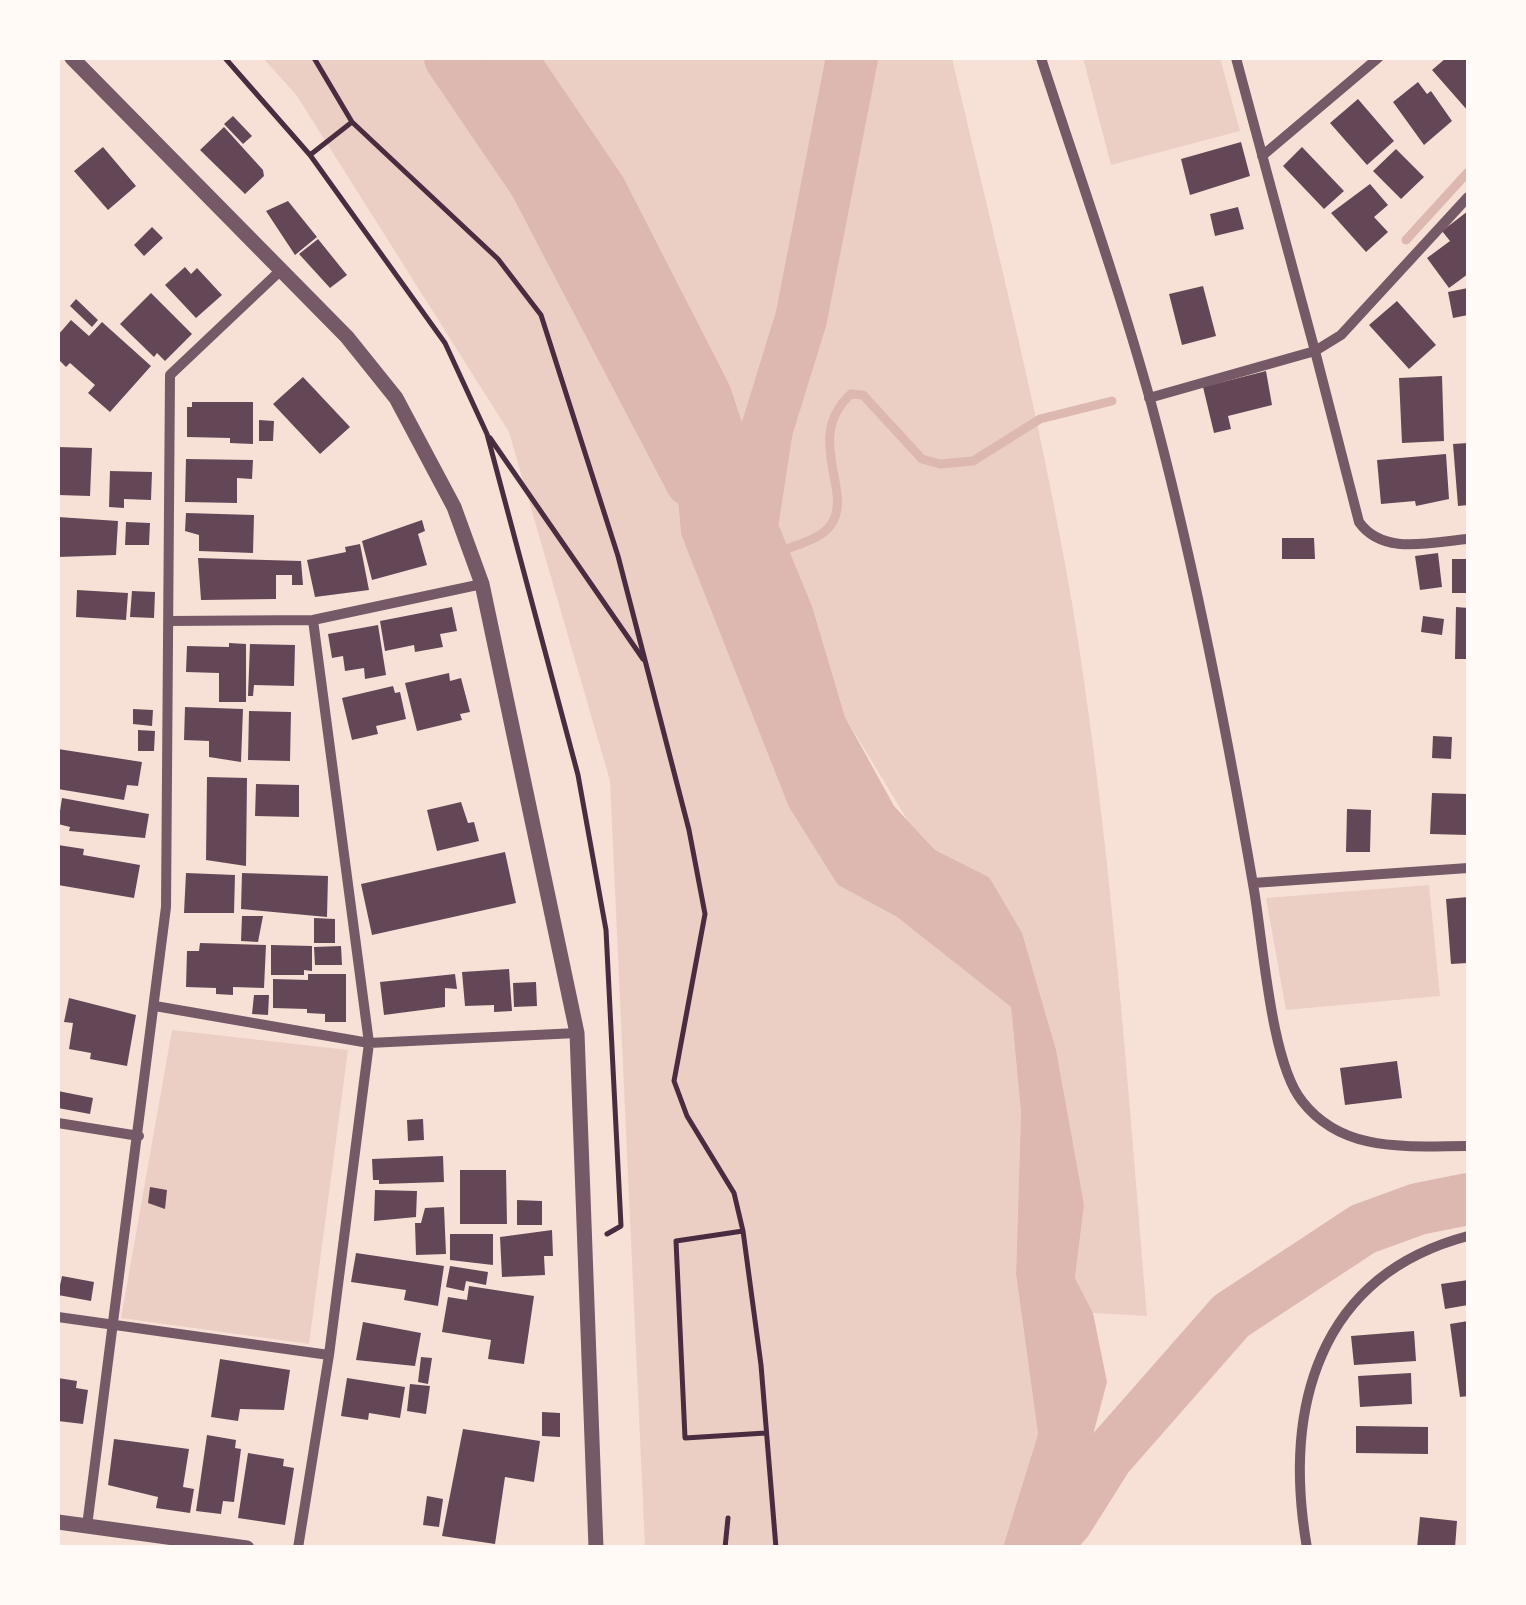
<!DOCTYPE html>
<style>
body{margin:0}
#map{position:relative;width:1526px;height:1605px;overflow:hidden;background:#f7e1d7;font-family:"Source Sans 3",sans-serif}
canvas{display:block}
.frame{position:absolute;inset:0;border:60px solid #fffaf5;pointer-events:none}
</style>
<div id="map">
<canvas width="1526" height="1605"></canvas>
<div class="frame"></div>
</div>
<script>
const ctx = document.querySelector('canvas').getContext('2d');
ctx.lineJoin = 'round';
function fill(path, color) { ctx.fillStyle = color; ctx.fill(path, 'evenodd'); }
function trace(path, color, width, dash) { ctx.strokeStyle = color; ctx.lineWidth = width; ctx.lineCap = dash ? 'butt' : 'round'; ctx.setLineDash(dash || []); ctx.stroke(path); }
fill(new Path2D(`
 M263,58H425L586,263L636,341L676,477L681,534L838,885L897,917L1011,1007L1021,1113L1016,1274L1038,1434L1003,1547H645L610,781L509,432L297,96Z
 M542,58H952C994,238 1041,420 1072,603C1111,839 1127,1078 1147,1316L1093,1313L1075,1278L1084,1204L989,877L935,850L908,821L845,717L812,606L766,494L730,386Z
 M1083,58H1220L1240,131L1111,165Z
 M1429,885L1440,996L1286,1010L1266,898Z
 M172,1030L348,1050L309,1344L121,1318Z`), '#ebcfc5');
fill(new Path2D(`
 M425,58H542L623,177L730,386L766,494L812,606L845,717L894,806L935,850L989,877L1022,933L1056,1050L1084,1205L1075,1278L1093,1313L1107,1382L1093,1435L1103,1502L1076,1547H1003L1038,1434L1016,1274L1021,1113L1011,1007L897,917L838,885L789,807L681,534L676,477L636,340L586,263Z`), '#dcb8b0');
trace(new Path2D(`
 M1406,240L1468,172
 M781,551C796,545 819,540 830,526C856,493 802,439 851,394L863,395L922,459L940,464L973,461L1040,419L1112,401`), '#dcb8b0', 9);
trace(new Path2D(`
 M450,58L535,183L691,481
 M749,545L767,429L801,319L852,58
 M1043,1548L1067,1521L1108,1456L1231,1316L1363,1229L1418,1209L1468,1199`), '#dcb8b0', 52);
fill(new Path2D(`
 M1446,58H1468V111L1432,70Z
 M1418,82L1427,94L1431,91L1452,121L1424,145L1393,102Z
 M1358,99L1394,141L1367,165L1330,123Z
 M233,116L252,136L243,144L224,124Z
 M224,127L263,170L264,176L245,194L200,150Z
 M1241,142L1250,176L1190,195L1181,159Z
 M103,147L136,186L108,210L74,171Z
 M1302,147L1344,191L1324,209L1283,166Z
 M1396,149L1424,177L1401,199L1373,171Z
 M1370,184L1388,205L1374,217L1388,232L1366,252L1331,213Z
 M288,201L317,237L295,255L266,211Z
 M1238,207L1244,229L1215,236L1210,214Z
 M1468,211V274L1449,288L1427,258L1450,241L1442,231Z
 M152,227L163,238L144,256L134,245Z
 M318,239L347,275L330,288L299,254Z
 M185,267L191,274L197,268L222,295L196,318L165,285Z
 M1203,286L1216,336L1182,345L1169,294Z
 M1468,288V315L1453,318L1448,292Z
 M151,293L192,334L165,361L157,353L154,357L120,324Z
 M76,299L98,320L92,327L70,306Z
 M1397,301L1436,345L1409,369L1369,325Z
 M71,320L89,336L102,322L151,366L110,412L88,393L95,385L70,363L66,367L58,359V335Z
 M1266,371L1272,405L1228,416L1231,429L1214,433L1203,387Z
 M1442,376L1444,441L1402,443L1399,378Z
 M303,377L350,427L320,454L273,404Z
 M192,402H253V444L230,443V438L187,437V407H192Z
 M259,420L274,421L273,441H259Z
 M1468,443V505L1458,506L1453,444Z
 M58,447L92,448L90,496L58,495Z
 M1446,454L1449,499L1416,506L1415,501L1381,504L1377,460Z
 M186,459L253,460L252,479L237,478V503L185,502Z
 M110,471L152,472L151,500L124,499V508L109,507Z
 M186,513L254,515L253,553L199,551V535L185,531Z
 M58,517L118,521L116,555L58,557Z
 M422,520L425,531L418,534L427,565L372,580L362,541Z
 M126,522L150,523L149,545H125Z
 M1282,538H1314L1315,559H1282Z
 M360,544L369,590L315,597L307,560L346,552L345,547Z
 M1438,553L1442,587L1420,590L1415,556Z
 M198,558L301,561L303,585H292V575H276V599L201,600Z
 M1452,559H1468V593H1452Z
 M77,590L128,593L126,620L76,617Z
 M132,591L155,592L154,618L130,617Z
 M452,607L457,631L440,634L443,647L415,652L414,645L385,651L380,621Z
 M1456,607L1468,608V659H1455Z
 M1423,616L1444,619L1442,635L1421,632Z
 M378,625L386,675L365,679L364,668L345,671L343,656L332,658L328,634Z
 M229,643L246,644V702H219V673L186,672L187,646L229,647Z
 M250,644L295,645L294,686L254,685L253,696H248Z
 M449,673L450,681L461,678L470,712L460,714L462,720L417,731L405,683Z
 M393,686L395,693L400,692L406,719L376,726L378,734L352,740L342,698Z
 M185,707L243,709L241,762L209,757V741L184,740Z
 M133,709L153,710L152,726L133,724Z
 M249,711L291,712L290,761L248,760Z
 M138,730L155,731L154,751H138Z
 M1433,736L1452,737L1451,759L1432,758Z
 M58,749L142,762L138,786L127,785L124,800L58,789Z
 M207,777L247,778L246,866L206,860Z
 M256,784L299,785V817L255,816Z
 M1432,793L1468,794V835L1430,834Z
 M62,798L149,814L145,838L69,831L70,827L58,824Z
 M461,802L468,823L474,822L479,841L437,851L427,810Z
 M1347,809L1371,810L1370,852H1346Z
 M58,845L84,849L83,855L140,865L134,898L58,885Z
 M505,852L516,903L372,935L361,884Z
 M186,873L235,875L234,913H184Z
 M242,873L328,876L327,917L241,909Z
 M1468,897V963L1451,964L1446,899Z
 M242,916H263L258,942L241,941Z
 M314,918L335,919V943H314Z
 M200,943L266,945L264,988L233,987V995L216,994V988L186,987L187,951H199Z
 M271,945L312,946V971L304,970V975H271Z
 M341,946L342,965H315L314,947Z
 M509,969L512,1011L494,1012V1005L465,1006L462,972Z
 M308,974H346V1022H325V1014L307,1013V1009L273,1008V979L308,980Z
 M455,974L457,989L445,988V1007L384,1015L380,982Z
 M536,982L537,1006L514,1007L513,983Z
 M254,995H269L268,1015L252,1014Z
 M69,998L136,1015L127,1066L90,1059L91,1053L69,1049L73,1023L64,1022Z
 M1397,1061L1402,1098L1345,1105L1340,1068Z
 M58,1091L93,1098L90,1114L58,1108Z
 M423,1119L424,1140L408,1141L407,1120Z
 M443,1156L444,1182L379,1184V1180H373L372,1159Z
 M460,1170H506L507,1224H460Z
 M150,1187L167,1190L165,1209L148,1203Z
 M375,1190L417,1191L416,1217L374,1221Z
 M517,1200L542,1201V1225H517Z
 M444,1207L446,1254L416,1255L415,1223H421L425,1208Z
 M552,1230L553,1256H544L545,1275L502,1277L500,1237Z
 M450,1234H493V1265L450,1260Z
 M356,1253L444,1266L438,1306L404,1300L406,1290L351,1282Z
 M450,1266L488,1272L486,1285L466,1281L464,1291L446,1287Z
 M62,1276L94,1282L91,1301L58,1295Z
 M1468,1280V1305L1445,1309L1441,1284Z
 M469,1286L534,1296L524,1364L488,1359L491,1340L442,1332L448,1297L467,1300Z
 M1468,1321V1396L1460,1397L1450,1324Z
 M363,1322L421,1333L415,1366L356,1360Z
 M1414,1331L1416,1361L1354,1365L1351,1336Z
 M421,1357L432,1358L428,1384L418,1382Z
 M220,1359L290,1370L284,1410L240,1409L238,1421L211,1417Z
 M1411,1373L1412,1404L1360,1407L1358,1376Z
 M58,1378L77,1381L76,1388L88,1390L83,1424L58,1421Z
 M347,1378L405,1387L400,1418L369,1413L368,1420L341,1416Z
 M410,1384L430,1386L426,1414L407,1411Z
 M542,1412L560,1413V1437L542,1436Z
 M1356,1426L1428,1427V1454L1356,1453Z
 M463,1429L540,1441L534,1482L505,1477L495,1544L442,1536Z
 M207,1435L236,1440L235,1448L241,1449L234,1502L223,1501L221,1514L196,1511Z
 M114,1439L189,1449L183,1487L194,1489L190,1513L156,1508L158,1497L108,1485Z
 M248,1453L284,1459L283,1466L294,1468L285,1525L238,1518Z
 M427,1496L443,1499L439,1527L423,1525Z
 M1420,1517L1457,1521L1455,1548H1417Z`), '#644757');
trace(new Path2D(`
 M225,58L310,155L445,343L487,434L578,775L606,930L621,1226L607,1234
 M314,58L352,122L498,259L541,315L618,556L689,830L705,914L674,1081L687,1116L734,1193L743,1231L761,1365L776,1548
 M310,155L352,122
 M490,438L643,659
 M743,1231L676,1241L685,1438L766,1433
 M725,1548L728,1518`), '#4a2c40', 5);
trace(new Path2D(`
 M1041,58C1078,172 1119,287 1151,403C1194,562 1226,727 1254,890C1263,942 1271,1063 1302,1101C1343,1154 1408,1146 1468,1146
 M1262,156L1378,58
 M1468,197L1341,335L1315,351L1359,522C1383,556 1431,542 1468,539
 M1149,398L1315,351L1236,58
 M169,621L313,620L482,584
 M1253,883L1468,868
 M155,1006L369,1043L577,1033
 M58,1123L139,1136
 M58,1317L329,1355
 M87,1526L166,907L170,375L281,270
 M298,1548L329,1355L369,1043L313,620
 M1307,1548C1283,1409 1317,1276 1468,1236`), '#755966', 10);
trace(new Path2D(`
 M72,58L347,337L396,398L454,507L482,584L577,1033L596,1548
 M58,1522L247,1548`), '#755966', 15);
</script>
